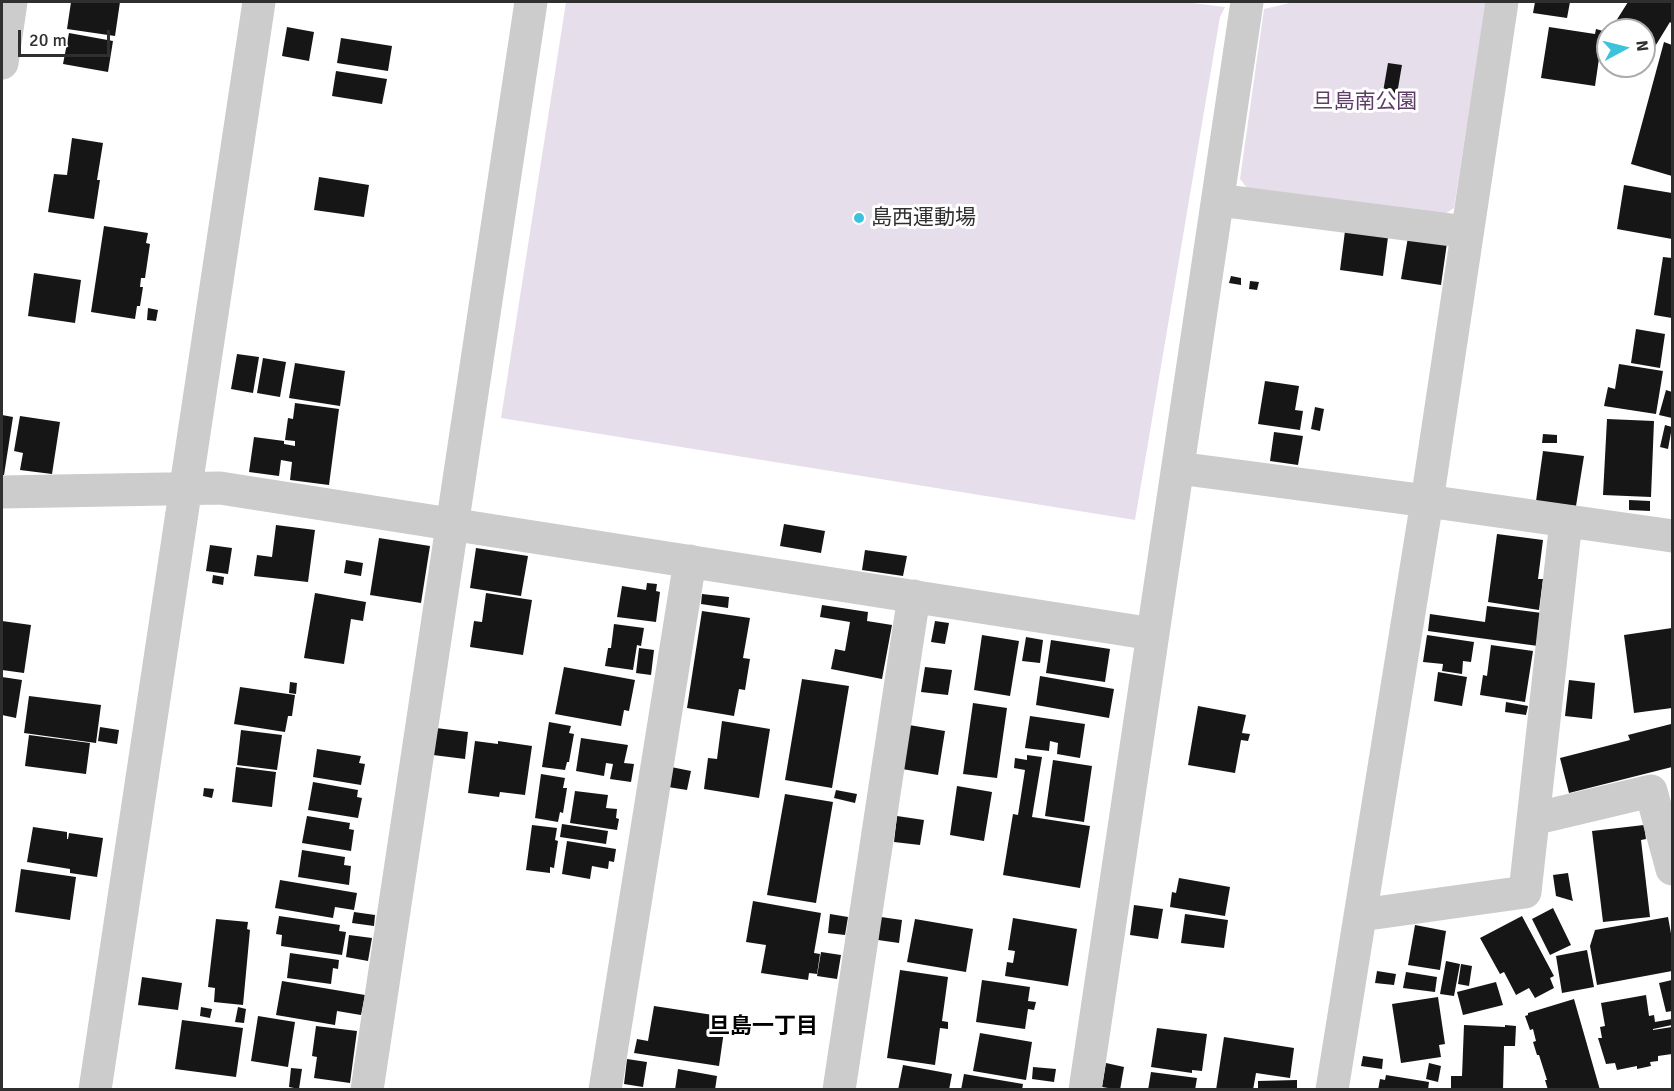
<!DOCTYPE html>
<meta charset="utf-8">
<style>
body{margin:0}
#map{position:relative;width:1674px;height:1091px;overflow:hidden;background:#fff;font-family:Signika,sans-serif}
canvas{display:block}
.frame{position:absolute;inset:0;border:3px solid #2f2f2f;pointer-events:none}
.north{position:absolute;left:1596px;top:18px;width:60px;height:60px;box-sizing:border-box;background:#fff;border:2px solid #acacac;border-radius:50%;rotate:83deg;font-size:16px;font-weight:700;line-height:24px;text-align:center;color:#2f2f2f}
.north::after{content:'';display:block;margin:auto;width:21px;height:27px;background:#3bc3dc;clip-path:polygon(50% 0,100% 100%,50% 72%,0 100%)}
.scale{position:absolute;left:18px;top:30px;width:92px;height:27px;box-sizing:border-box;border:3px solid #2f2f2f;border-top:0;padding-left:8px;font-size:18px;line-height:21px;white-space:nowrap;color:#2f2f2f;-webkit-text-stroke:4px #fff;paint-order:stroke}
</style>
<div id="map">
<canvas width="1674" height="1091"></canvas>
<div class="frame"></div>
<div class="north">N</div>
<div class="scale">20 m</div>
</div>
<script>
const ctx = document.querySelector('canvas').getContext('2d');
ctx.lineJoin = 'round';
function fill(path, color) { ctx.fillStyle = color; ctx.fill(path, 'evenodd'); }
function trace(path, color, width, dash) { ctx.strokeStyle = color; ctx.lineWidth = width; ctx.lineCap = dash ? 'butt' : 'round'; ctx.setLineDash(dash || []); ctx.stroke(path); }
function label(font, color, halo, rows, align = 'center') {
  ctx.font = font + ' Signika,"Noto Sans JP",sans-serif'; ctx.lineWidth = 6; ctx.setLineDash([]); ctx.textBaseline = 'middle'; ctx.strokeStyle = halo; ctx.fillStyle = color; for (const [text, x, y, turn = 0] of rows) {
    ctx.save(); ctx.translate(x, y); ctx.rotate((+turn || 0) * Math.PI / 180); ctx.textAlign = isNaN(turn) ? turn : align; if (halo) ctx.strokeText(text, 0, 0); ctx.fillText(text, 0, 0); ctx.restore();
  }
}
fill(new Path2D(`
 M566,2H1184L1225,7L1220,17L1135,520L501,418Z
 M1294,2H1486L1454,208L1445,214L1247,188L1240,179L1264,9Z`), '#e7deeb');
fill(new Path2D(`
 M71,2H120L115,36L67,29Z
 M1535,2H1570L1567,18L1533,13Z
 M1628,2H1672V24L1670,22L1651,53L1644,49V30L1611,29Z
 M287,27L314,32L309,61L282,56Z
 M1549,27L1595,34L1596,29L1603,31L1595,86L1541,78Z
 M69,33L113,41L108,72L63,64Z
 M341,38L392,46L388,71L337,63Z
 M1664,42L1672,45V176L1631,164Z
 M1388,63L1402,65L1397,94L1383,92Z
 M336,71L387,79L382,104L332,96Z
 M72,138L103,143L97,180H100L94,219L48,212L54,174L67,175Z
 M319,177L369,185L364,217L314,210Z
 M1624,185L1672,193V239L1617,229Z
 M104,226L148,233L146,243L150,244L145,278H141L140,287H143L140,306H137L135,319L91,312Z
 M1345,231L1388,237L1383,276L1340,270Z
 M1408,237L1447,243L1441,285L1401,279Z
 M1663,257L1672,258V318L1654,315Z
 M34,273L81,280L75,323L28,316Z
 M1231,276L1241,278V285L1229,283Z
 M1250,281L1259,282L1257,290L1249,289Z
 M148,308L158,310L156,321L147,320Z
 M1636,329L1665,334L1660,368L1631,363Z
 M237,354L259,357L253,393L231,389Z
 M263,358L286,362L280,397L257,393Z
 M295,363L345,371L340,406L289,398Z
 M1619,364L1663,371L1656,414L1604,406L1608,387L1615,389Z
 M1265,381L1299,386L1295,410L1303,411L1300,430L1258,424Z
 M1666,390L1672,392V418L1659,415Z
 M295,403L339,409L329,485L290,480L292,462L281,460L279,476L249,472L254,437L284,441V444L295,446V441L285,440L288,418L293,419Z
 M1315,407L1324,409L1320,431L1311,429Z
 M2,415L13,417L4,475H2Z
 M20,416L60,422L52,474L20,470L23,453L14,451Z
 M1607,419L1654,421L1651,497L1603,495Z
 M1665,425L1672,427L1668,449L1660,447Z
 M1274,432L1303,436L1298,465L1270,461Z
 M1543,434L1557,435V443H1542Z
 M1543,451L1584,456L1576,506L1536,501Z
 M1629,500L1650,501V511L1629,510Z
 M784,524L825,531L821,553L780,546Z
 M276,525L315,530L308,582L254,576L257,555L272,557Z
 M1497,534L1543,540L1538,579H1543L1539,610L1488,602Z
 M379,538L430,546L421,603L370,595Z
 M210,545L232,548L228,574L206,571Z
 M476,548L528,556L521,596L470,588Z
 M865,550L907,556L903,576L862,570Z
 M346,560L363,563L361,576L344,573Z
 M213,575L224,577L223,585L212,583Z
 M647,583L657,584L656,591L660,592L656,622L617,617L622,586L646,590Z
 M315,593L366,602L363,621L351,619L344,664L304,658Z
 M486,593L532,600L523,655L470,647L474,621L482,622Z
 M702,594L729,597L728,608L701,604Z
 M822,605L868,612L867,621L892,625L882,679L831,669L835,649L845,651L850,622L820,617Z
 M1487,606L1542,613L1538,646L1428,631L1430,614L1485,622Z
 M702,611L750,618L743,658L750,659L745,690L739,689L734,716L687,708Z
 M2,621L31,625L24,673L2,670Z
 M935,621L949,623L945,644L931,642Z
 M614,624L644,628L641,646L637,645L633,670L605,666L608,648H611Z
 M1672,628V708L1634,713L1624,635Z
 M982,635L1019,641L1010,696L974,690Z
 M1427,635L1474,642L1471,662L1463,661L1462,674L1442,671L1443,664L1423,662Z
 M1026,637L1043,640L1040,663L1022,661Z
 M1051,640L1110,649L1105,682L1046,673Z
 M1491,645L1533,651L1525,702L1480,695L1483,675L1487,676Z
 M639,648L654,650L651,675L636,673Z
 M564,667L635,680L629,711L624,710L621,726L555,714Z
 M925,667L952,670L948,695L921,692Z
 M1438,672L1467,677L1462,706L1434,701Z
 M1040,676L1114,689L1109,718L1036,705Z
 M2,677L22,680L16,718L2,715Z
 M802,679L849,686L832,788L785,780Z
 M1569,680L1595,683L1592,719L1565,716Z
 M290,682L297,683L296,694L289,693Z
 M240,687L295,695L292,716H288L285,732L234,724Z
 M29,696L101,705L96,743L24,733Z
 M1506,702L1528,706L1526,715L1505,712Z
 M973,703L1007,708L997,778L963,774Z
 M1198,706L1246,715L1242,733L1250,734L1248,741L1241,740L1235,773L1188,765Z
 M1030,716L1085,724L1080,758L1057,754L1058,743L1050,741L1049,751L1025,748Z
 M722,721L770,729L759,798L704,789L708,758L717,759Z
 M549,722L571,726L569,733L574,734L569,762H567L565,770L542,767Z
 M1671,724L1672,730V767L1569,793L1560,758L1630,740L1628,735Z
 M909,725L945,731L938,775L902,769Z
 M100,727L119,730L117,744L98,741Z
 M436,728L468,732L465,759L433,755Z
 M241,730L282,735L277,770L237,765Z
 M29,735L90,743L86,774L25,766Z
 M581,738L628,745L624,763L634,764L631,782L610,779L613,764L606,763L604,776L576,771Z
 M475,741L498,744V741L532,746L525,795L500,792L499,797L468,793Z
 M317,749L361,756L359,763L365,764L361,785L313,777Z
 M1027,755L1042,757L1032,817L1090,826L1080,888L1003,875L1013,814L1018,815L1025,770L1014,768L1015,758L1027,760Z
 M1053,760L1092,766L1084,822L1045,816Z
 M236,767L276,772L272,807L232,802Z
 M671,767L691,771L687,790L668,787Z
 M541,774L565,778L563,788H567L563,813L560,812L558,822L535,818Z
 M313,782L358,790L357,797L362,798L358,818L308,810Z
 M957,786L992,792L984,841L950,835Z
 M204,788L214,789L212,798L203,796Z
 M836,790L857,794L855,803L834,798Z
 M575,791L608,795L606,808L617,809L616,818L619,819L617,830L570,823Z
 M785,794L833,802L816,903L767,895Z
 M307,816L350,823L349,829L354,830L351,851L302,843Z
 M897,816L924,820L920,845L894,842Z
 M562,824L608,831L606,844L560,837Z
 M532,825L557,828L555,840L558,841L554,868L550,867V873L526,870Z
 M1644,825L1646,839L1641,840L1650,917L1603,922L1592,831Z
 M33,827L67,832V839H68L69,833L103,838L97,877L70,873V869L27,862Z
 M567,841L616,849L614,862L609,861L608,869L592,866L590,879L562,874Z
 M302,850L345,857L344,865L351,866L349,885L298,877Z
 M21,869L76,877L70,920L15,912Z
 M1568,873L1572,897L1573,901L1556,896L1553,875Z
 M1179,878L1230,887L1225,916L1170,907L1172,892L1176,893Z
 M280,880L357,893L354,910L335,907L333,918L275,908Z
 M753,901L821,913L814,953L820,954L817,974L809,973L808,980L761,973L766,945L746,942Z
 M1134,905L1163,909L1158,939L1130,935Z
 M1553,908L1571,945L1550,955L1532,919Z
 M354,912L375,915L374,926L352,923Z
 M830,914L848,917L845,935L828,933Z
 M1185,914L1228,920L1224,948L1181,943Z
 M279,916L340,925L339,931L346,932L342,955L281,946L282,935L276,934Z
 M1522,916L1554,976L1550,978L1554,988L1535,998L1529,988L1516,995L1504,972L1500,974L1480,938Z
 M881,917L902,920L899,943L878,940Z
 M1668,917L1672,939V971L1597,985L1590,946L1595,930Z
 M1013,918L1077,929L1068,986L1005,976L1007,962L1013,963L1015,951L1008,950Z
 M216,919L248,922L247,929L250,930L243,1005L214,1002L215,988L208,987Z
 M915,919L973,929L966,972L907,962Z
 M1415,925L1446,931L1440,970L1408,965Z
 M349,935L372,938L368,961L346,957Z
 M1587,950L1594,987L1562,993L1556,956Z
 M821,952L841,955L837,979L817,976Z
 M290,953L339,960L338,969L333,968L331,984L287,978Z
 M1446,961L1460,964L1454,996L1440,994Z
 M1461,964L1472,966L1469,986L1458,984Z
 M900,970L948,977L942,1021L948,1022V1029L940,1028L935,1065L887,1058Z
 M1377,971L1396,974L1394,985L1375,983Z
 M1406,972L1437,977L1435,992L1403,988Z
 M142,977L182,983L178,1010L138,1005Z
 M982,980L1030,987L1028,1001L1036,1002L1034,1010L1028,1009L1025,1029L976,1022Z
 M1672,980V1011L1666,1012L1659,983Z
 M282,981L365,995L361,1015L337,1011L335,1025L276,1015Z
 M1496,982L1503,1005L1463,1015L1457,992Z
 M1646,995L1649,1016L1654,1015L1655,1022L1672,1019V1025L1653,1029V1030L1672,1027V1054L1658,1056V1061L1650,1062L1651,1066L1637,1069V1066L1617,1070L1615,1063L1606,1064L1598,1038H1602L1600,1027L1605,1026L1601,1003Z
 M1438,997L1445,1044L1439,1045L1441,1057L1401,1063L1392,1004Z
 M1574,999L1600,1090H1548L1545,1080H1547L1539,1055H1537L1533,1042L1536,1041L1533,1029L1530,1030L1525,1016L1528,1015V1013Z
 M654,1006L726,1017L719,1066L634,1053L637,1039L648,1041Z
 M201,1007L212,1009L210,1018L200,1016Z
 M238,1007L246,1009L244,1023L235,1022Z
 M258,1016L295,1022L288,1067L251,1061Z
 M182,1020L243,1028L236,1077L175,1069Z
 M1464,1025L1505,1027V1025L1516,1026L1515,1046H1504L1503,1090H1451V1076H1462Z
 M316,1026L357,1031L350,1083L314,1078L317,1057L312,1056Z
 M1157,1028L1207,1034L1202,1071L1192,1070V1073L1151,1067Z
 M980,1033L1032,1042L1026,1080L973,1071Z
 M1224,1037L1294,1048L1290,1078L1256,1073L1253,1090H1216Z
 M1363,1056L1383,1059L1382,1069L1361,1066Z
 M627,1059L647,1062L643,1087L624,1084Z
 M1106,1063L1124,1067L1120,1090L1102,1087Z
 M1429,1063L1441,1066L1438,1082L1426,1079Z
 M903,1065L952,1074L949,1090H898Z
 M1033,1067L1056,1069L1054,1082L1032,1079Z
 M291,1068L302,1069L299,1089L289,1087Z
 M678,1069L717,1076L715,1090H675Z
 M1151,1072L1197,1078L1195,1090H1148Z
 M964,1074L1023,1084L1022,1090H961Z
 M1386,1075L1429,1082L1428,1090H1378L1380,1079L1385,1080Z
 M1297,1080V1090H1258V1081Z`), '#161616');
trace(new Path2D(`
 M2,63L11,2
 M1218,200L1467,232
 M1178,468L1427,501L1672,536
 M2,492L220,488L1153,634
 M1533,819L1651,791L1672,869
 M1361,915L1525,892L1566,521
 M95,1090L259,2
 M367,1090L531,2
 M605,1090L690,561
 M839,1090L914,596
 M1085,1090L1247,2
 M1332,1090L1427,501L1502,2`), '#ccc', 33);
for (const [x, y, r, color] of [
 [859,218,6,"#3bc3dc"]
]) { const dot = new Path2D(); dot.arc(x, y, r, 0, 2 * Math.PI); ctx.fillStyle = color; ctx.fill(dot); trace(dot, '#fff', 2); }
label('21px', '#5e3e69', '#fff', [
 ["旦島南公園",1365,102]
]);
label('21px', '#2f2f2f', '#fff', [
 ["島西運動場",871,218]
], 'left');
label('bold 22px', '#000', '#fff', [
 ["旦島一丁目",763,1027]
]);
</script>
